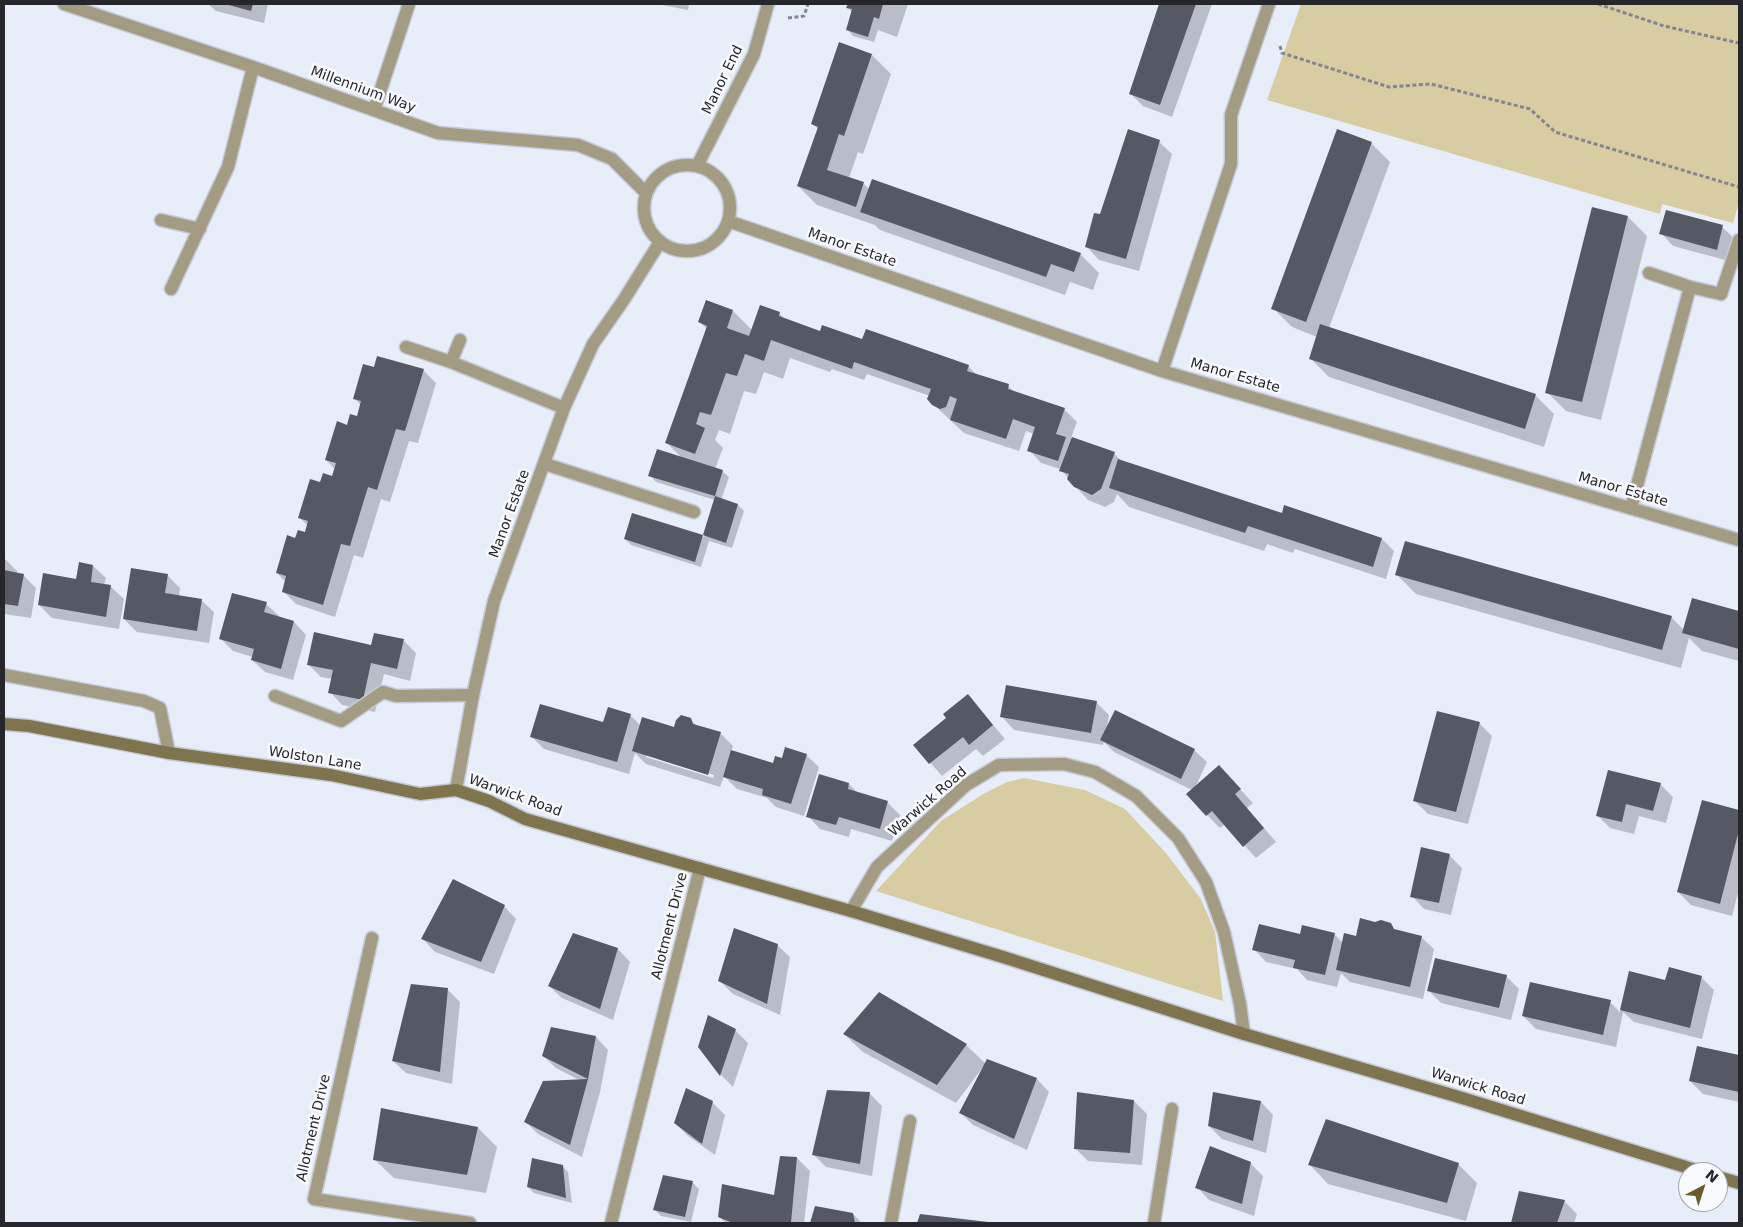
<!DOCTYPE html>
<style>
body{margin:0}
#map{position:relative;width:1743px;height:1227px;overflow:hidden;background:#e8edfa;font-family:"DejaVu Sans",sans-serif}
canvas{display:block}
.frame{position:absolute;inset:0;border:5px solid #25272c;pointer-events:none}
.north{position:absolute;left:1678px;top:1162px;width:50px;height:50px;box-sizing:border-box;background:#f9fafd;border:1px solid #a4a6a9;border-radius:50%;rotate:40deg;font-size:14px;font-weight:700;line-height:20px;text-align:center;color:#25272c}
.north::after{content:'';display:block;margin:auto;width:18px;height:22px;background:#6a5c29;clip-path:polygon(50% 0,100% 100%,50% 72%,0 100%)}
</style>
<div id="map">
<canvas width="1743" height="1227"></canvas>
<div class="frame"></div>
<div class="north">N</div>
</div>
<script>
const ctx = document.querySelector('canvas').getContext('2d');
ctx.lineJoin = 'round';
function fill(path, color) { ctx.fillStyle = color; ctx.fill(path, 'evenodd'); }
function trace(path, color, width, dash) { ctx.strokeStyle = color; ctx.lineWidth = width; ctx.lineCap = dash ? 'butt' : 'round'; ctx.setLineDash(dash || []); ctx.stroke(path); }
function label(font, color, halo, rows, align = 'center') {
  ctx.font = font + ' "DejaVu Sans",sans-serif'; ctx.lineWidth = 5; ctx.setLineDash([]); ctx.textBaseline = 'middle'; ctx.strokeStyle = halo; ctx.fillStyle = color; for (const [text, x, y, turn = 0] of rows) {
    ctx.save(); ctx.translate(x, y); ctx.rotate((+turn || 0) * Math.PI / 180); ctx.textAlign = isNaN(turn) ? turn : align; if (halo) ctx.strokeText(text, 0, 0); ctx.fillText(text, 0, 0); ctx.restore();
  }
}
fill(new Path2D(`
 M1301,4H1739V202L1733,223L1662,204L1660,214L1267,100Z
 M1024,778L1085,790L1125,809L1166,853L1201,899L1215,932L1223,1001L876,891L941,821L983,794L1007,782Z`), '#d8cca3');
fill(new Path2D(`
 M208,4H268L264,23L216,11Z
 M657,4H689L688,10Z
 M849,4H908L897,37L878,30L874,42L853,36L847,29L852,12L848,8Z
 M1161,4H1212L1172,117L1143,106L1131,94Z
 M872,55L891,74L863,154L858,152L849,178L863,183L869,189L1080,254L1099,273L1093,290L1070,282L1065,295L880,230L875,225L817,205L798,186L818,129L813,124Z
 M1159,142L1172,154L1139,271L1099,260L1087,247L1101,216Z
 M1371,143L1390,162L1329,328L1535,395L1554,414L1544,447L1329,377L1310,358L1317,337L1292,327L1273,308Z
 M1593,208L1628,217L1647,236L1601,420L1566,411L1547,392Z
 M1722,227L1735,239L1729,261L1673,246L1661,233Z
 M733,311L752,330L779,313L786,320L821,332L863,340L968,366L977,375L1008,386L1016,393L1064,409L1077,422L1071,438L1114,453L1122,462L1283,514L1285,507L1382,539L1394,551L1386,579L1295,549L1293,553L1267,544L1264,551L1129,507L1117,494L1114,502L1105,507L1088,500L1060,469L1041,463L1029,450L1034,434L1026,431L1019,451L964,433L933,404L930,396L867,374L864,380L832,369L830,372L790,358L783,379L764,372L756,394L744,391L730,434L719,430L715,440L723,448L715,469L722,471L729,477L721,500L738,505L744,511L732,548L709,541L701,567L631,545L625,539L633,515L704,537L715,500L656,482L650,475L682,458L667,443L707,329L700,322Z
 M375,369L423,370L436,383L418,443L409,441L390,502L381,499L363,558L354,555L335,617L296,604L283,591L286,582L277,573L296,540L306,534L308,526L300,518L321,483L333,478L335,469L326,460L348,426L357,418L361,405L354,398Z
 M4,558L17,571V574L23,575L36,588L31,618L4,614Z
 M93,566L106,578L104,585L111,587L124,599L119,629L52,618L39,605L77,580Z
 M167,575L180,588L179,596L201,600L214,612L209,643L137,632L124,619Z
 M1397,575L1671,617L1684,630L1693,599L1739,612V661L1702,651L1689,638L1681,668L1416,594Z
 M266,604L279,616L278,618L294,622L306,635L293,680L265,672L252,660L253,657L233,651L220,638Z
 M403,640L416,653L410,681L384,674L375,712L342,705L330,692L333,679L321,677L308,664L372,646Z
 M968,696L980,709L1005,739L983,756L976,749L942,776L915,745L948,718Z
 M1096,702L1109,715L1107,727L1194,750L1207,762L1195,788L1219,767L1253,803L1247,808L1276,842L1256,858L1225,824L1220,828L1207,815L1188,794L1192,790L1114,752L1104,742L1103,745L1014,730L1002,717Z
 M630,715L641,726L674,728L690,719L697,726L720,733L733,746L731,752L773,765L782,759L806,755L819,767L804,816L776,807L767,798L737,789L724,776L720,787L646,764L635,753L629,774L544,749L531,736L604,724ZM646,754L714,775L713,778L646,757Z
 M1479,723L1492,736L1468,824L1428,814L1415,801Z
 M820,776L849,784L858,793L887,802L900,815L892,841L851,829L849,837L820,829L808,816Z
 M1660,784L1673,797L1666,823L1639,816L1634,834L1610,828L1597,815Z
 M1703,801L1739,812V889L1732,916L1691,905L1678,892Z
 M1449,855L1462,868L1451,915L1424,909L1412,896Z
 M504,906L516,919L494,974L435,952L423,939Z
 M1390,925L1396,931L1421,937L1434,949L1423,999L1350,982L1341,973L1337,987L1307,980L1297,969L1266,962L1254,949L1301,935L1334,934L1343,943Z
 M777,945L790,957L780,1015L733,994L720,981Z
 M618,949L630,962L613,1020L562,998L549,986Z
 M1630,972L1666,981L1701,977L1714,990L1702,1039L1634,1022L1623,1012L1616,1047L1536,1029L1523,1016L1610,1002L1620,1012Z
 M1506,976L1519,989L1511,1020L1441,1003L1429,991Z
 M447,989L460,1002L452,1084L406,1073L393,1061Z
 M735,1030L748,1043L733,1087L721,1075L699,1047Z
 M844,1034L966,1045L986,1064L987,1061L1037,1079L1049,1092L1027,1150L973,1125L961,1113L984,1067H983L956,1103L863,1052Z
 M596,1037L608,1050L600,1092L582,1157L538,1134L525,1121L581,1081L556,1068L543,1056Z
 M1698,1048L1739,1057V1102L1703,1094L1690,1081Z
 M869,1093L882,1106L872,1176L826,1167L813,1154Z
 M1134,1101L1147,1114L1142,1165L1088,1161L1075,1148Z
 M712,1102L725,1115L715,1155L688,1136L675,1123Z
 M1261,1102L1273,1115L1266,1153L1222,1139L1209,1126Z
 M478,1128L497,1147L486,1193L394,1178L375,1160Z
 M781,1158H797L810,1171L804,1223H726L719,1217L775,1196Z
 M1250,1163L1263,1176L1254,1216L1209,1200L1197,1187Z
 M1458,1164L1477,1183L1466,1221L1328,1184L1310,1165Z
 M562,1166L568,1172L572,1203L534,1193L528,1187Z
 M664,1176L693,1183L699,1189L691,1222L661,1216L655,1210Z
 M1520,1192L1564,1201L1577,1214L1574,1223H1512Z
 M816,1207L853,1214L862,1223H812Z
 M921,1215L987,1223H918Z`), '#0003');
fill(new Path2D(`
 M225,4H253L251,11Z
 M848,4H883L879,19L874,17L868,37L846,30L852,9L846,8Z
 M1159,4H1196L1160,105L1129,94Z
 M839,42L872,54L844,136L839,134L827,170L864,182L856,207L797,186L818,127L811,124Z
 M1128,129L1160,140L1126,259L1085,247L1094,213L1100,214Z
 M1337,129L1372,142L1306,322L1271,309Z
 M872,179L1081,253L1074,272L1051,264L1046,277L860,212Z
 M1592,207L1628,216L1582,402L1545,393Z
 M1666,210L1723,225L1717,250L1659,234Z
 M706,300L733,310L727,328L749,336L760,305L780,312L779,316L820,331L822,325L862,339L866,329L969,365L967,371L1009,384L1008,389L1065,408L1056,434L1066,437L1058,461L1027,451L1035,427L1013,419L1006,439L950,420L957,399L950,396L946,407L940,409L932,405L927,399L931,389L854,362L852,369L771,340L764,361L745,354L737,376L726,373L711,415L700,412L696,424L705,428L695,454L665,443L707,326L698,322Z
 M1320,324L1536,394L1525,429L1309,359Z
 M377,356L424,369L405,431L396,429L377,490L368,487L350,546L341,544L323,605L282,592L286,576L276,573L287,535L295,538L298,530L305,532L308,521L298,518L310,479L320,482L323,473L332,476L336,463L325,460L337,421L347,425L350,414L357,416L361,401L353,399L363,364L374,367Z
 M1072,437L1115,452L1101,489L1092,495L1074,487L1067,479L1069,474L1059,471Z
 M657,449L723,470L715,496L648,476Z
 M1118,459L1282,513L1284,505L1382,538L1373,567L1248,526L1245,533L1109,488Z
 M715,496L738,504L726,543L703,535Z
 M632,513L703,535L695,562L624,539Z
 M1405,541L1672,616L1662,650L1395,575Z
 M79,562L93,565L91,582L111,585L106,617L38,605L43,573L76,579Z
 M131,568L168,574L165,593L202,599L197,631L123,619Z
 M4,570L24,574L18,606L4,604Z
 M232,593L267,602L264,612L294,621L281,669L251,660L254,649L219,639Z
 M1692,598L1739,611V649L1682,633Z
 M314,632L371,645L374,633L404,639L397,669L371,663L363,700L328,693L333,670L307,665Z
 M1006,685L1097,701L1091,733L1000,717Z
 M968,694L993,725L969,745L963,737L929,764L913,745L946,718L943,714Z
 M540,704L603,722L608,707L631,714L617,762L530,737Z
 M1115,710L1195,749L1181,779L1100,740Z
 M1437,711L1480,722L1456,812L1413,801Z
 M681,715L691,718L693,724L721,732L708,775L632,751L642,717L674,727L676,720Z
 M785,747L807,754L791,804L762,795L763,789L723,777L731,750L773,763L775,756L782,758Z
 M1219,765L1241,789L1235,794L1264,828L1243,847L1212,811L1206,816L1186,794Z
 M1608,770L1661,783L1653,811L1626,804L1622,822L1596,816Z
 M819,774L849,783L848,789L888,801L880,829L839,817L836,825L806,817Z
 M1702,800L1739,810V830L1720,904L1677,892Z
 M1421,847L1450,854L1439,903L1410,897Z
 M453,879L505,905L481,962L421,939Z
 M1360,918L1375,922L1381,920L1391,923L1394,929L1422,936L1410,987L1336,970L1344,933L1356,936Z
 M1259,924L1300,934L1302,925L1335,933L1325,975L1293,968L1295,960L1252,950Z
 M734,928L778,944L767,1004L718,981Z
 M573,933L618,948L600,1009L548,986Z
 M1435,958L1507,975L1499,1008L1427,991Z
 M1669,967L1702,976L1690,1028L1620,1010L1629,971L1665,980Z
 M1530,982L1611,1000L1603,1035L1522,1016Z
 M411,984L448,988L440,1072L392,1061Z
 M879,992L967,1044L937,1085L843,1034Z
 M708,1015L736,1029L720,1076L698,1047Z
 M551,1027L596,1036L588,1079L542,1056Z
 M1697,1046L1739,1055V1092L1689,1081Z
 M987,1059L1037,1078L1014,1139L959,1113Z
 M588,1079L570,1145L524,1122L543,1081Z
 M686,1088L713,1101L702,1144L674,1123Z
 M827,1090L870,1092L860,1164L812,1155Z
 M1077,1092L1134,1100L1130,1153L1074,1149Z
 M1213,1092L1261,1101L1253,1141L1208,1126Z
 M381,1108L478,1127L467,1175L373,1160Z
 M1326,1119L1459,1163L1447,1203L1308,1165Z
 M1210,1146L1251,1162L1242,1204L1195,1188Z
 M780,1156L797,1157L791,1223H733L718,1217L722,1184L774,1195Z
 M532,1158L563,1165L566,1198L527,1187Z
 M663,1175L693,1181L685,1217L653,1210Z
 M1519,1191L1565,1200L1557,1223H1511Z
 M815,1206L853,1213L855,1223H810Z
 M920,1214L988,1222V1223H917Z`), '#555964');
const lane = new Path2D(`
 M1721,294L1739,240
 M545,464L694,512
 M275,696L341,721L383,692L396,696L473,695`);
const street = new Path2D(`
 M64,4L253,67L438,133L578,145L612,159L646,193
 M374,110L409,4
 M644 208a43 43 0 1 1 86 0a43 43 0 1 1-86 0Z
 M697,166L754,54L768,4
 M161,220L200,229
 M728,221L1162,371L1739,540
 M1649,273L1690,287L1721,294
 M171,289L228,167L253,67
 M406,347L451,362L564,408
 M451,362L460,340
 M1162,371L1231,164V115L1269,4
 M1631,508L1690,287
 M4,675L144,701L160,708L169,753
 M456,790L473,695L494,601L564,408L593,344L623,301L660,242
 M851,911L877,867L966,785L999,765L1064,764L1095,772L1136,796L1178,838L1206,882L1224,932L1240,1004L1244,1034
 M372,938L314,1199L470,1223
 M611,1223L700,868
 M891,1223L910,1121
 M1154,1223L1172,1109`);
const secondary = new Path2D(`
 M4,724L29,726L169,753L331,775L420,794L456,790L489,801L525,819L851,911L1003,957L1244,1034L1459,1097L1702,1172
 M1718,1177L1739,1183`);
trace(lane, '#c5c9d5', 15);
trace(street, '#c5c9d5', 15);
trace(secondary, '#c5c9d5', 15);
trace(new Path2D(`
 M1598,4L1664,26L1739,43
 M788,18L804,16L808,4
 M1280,46L1282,53L1389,87L1431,84L1530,109L1555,132L1739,187`), '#83868f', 3, [4, 2.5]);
trace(lane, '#a39b82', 12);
trace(street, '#a39b82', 12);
trace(secondary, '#7f744e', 12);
label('14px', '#25272c', '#f9fafd', [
 ["Manor End",723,80,-64],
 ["Millennium Way",363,90,20],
 ["Manor Estate",852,248,19],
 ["Manor Estate",1235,376,16],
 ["Manor Estate",1623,490,16],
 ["Manor Estate",510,514,-70],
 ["Wolston Lane",315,759,9],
 ["Warwick Road",515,796,20],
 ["Warwick Road",928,802,-41],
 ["Allotment Drive",670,926,-76],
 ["Warwick Road",1478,1087,17],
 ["Allotment Drive",314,1128,-77]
]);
</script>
